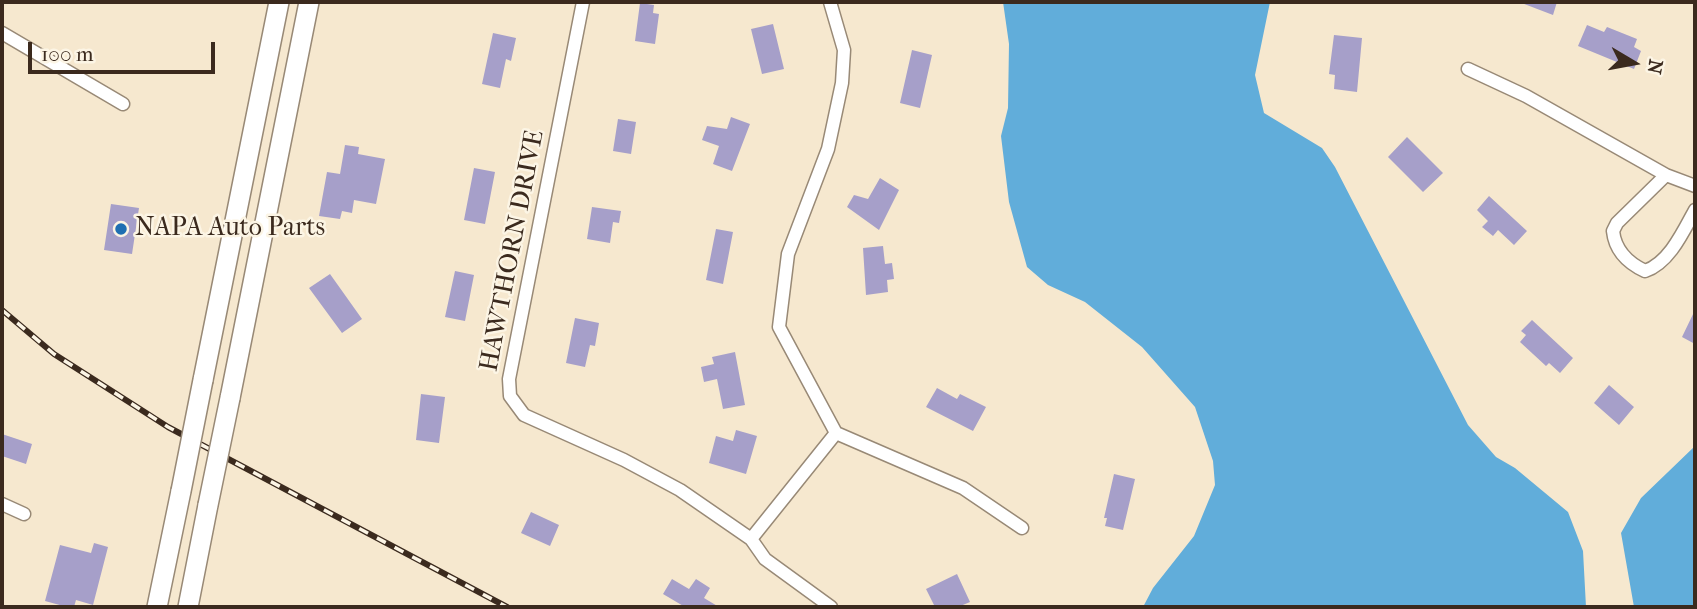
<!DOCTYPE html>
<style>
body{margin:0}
#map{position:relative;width:1697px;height:609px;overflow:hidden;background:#f6e8cf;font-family:"IM FELL French Canon",serif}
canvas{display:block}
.frame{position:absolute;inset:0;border:4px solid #3b2a1e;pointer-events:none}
.north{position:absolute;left:1599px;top:28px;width:70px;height:70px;-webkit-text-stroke:5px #fcf5e5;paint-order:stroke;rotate:100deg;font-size:19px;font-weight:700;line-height:28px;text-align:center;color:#3b2a1e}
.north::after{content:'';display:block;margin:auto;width:24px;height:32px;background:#3b2a1e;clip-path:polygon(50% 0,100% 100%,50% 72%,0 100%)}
.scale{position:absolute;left:28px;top:42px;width:187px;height:32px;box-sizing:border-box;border:4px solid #3b2a1e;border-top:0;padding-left:9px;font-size:21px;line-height:24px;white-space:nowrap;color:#3b2a1e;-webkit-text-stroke:5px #fcf5e5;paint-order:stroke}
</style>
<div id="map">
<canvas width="1697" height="609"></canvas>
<div class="frame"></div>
<div class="north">N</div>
<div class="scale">100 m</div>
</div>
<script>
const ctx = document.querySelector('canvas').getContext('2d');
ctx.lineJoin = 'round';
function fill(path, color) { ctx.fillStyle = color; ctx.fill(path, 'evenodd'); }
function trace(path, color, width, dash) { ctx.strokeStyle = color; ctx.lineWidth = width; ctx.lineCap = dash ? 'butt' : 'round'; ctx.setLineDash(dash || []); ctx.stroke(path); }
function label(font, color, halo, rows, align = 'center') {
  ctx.font = font + ' "IM FELL French Canon",serif'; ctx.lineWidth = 5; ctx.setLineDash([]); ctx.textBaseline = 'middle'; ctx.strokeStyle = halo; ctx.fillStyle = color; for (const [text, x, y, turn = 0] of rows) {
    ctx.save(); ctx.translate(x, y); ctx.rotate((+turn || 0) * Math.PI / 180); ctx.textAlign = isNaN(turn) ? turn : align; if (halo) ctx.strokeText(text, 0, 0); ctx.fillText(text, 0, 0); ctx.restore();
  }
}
fill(new Path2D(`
 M1003,2H1270L1255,75L1264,113L1322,148L1335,167L1468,425L1496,457L1515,468L1568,512L1583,551L1586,607H1143L1153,588L1194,536L1215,485L1213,461L1195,407L1142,347L1085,302L1048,285L1027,267L1009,202L1001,136L1008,108L1009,44Z
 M1695,446V607H1634L1621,533L1641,498Z`), '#61adda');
fill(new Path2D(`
 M1519,2H1557L1553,15Z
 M640,3L654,5L653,13L659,14L655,44L635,41Z
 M773,24L784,69L762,74L751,29Z
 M1587,25L1604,32L1607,27L1637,39L1634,47L1641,51L1634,69L1578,46Z
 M493,33L516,38L511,61L506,59L500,88L482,84Z
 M1334,35L1362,38L1357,92L1334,89L1335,75L1329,74Z
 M912,50L932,55L920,108L900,103Z
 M731,117L750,124L732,171L713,164L719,146L702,140L707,126L727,129Z
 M618,119L636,122L631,154L613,151Z
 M1407,137L1443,173L1423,192L1388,157Z
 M345,145L359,147L358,154L385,159L376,204L354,200L352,213L342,211L340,219L319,216L327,172L340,174Z
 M474,168L495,172L485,224L464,220Z
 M880,178L899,190L879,230L847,207L854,195L868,199Z
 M1489,196L1527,231L1514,245L1498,230L1493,236L1482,227L1488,221L1477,210Z
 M111,204L139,208L132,254L104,250Z
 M592,207L621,211L619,223L613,222L610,243L587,239Z
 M716,229L733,232L723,284L706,280Z
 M883,246L885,264L892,263L894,279L887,280L888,292L866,295L863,248Z
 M455,271L474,275L465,321L445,317Z
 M330,274L362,319L342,333L309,288Z
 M1695,310V344L1682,337Z
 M575,318L599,323L595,346L590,345L585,367L566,363Z
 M1532,320L1573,358L1560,373L1549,363L1546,366L1520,342L1526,335L1521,331Z
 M735,352L745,405L723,409L717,379L704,382L701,367L714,364L712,357Z
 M1609,385L1634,407L1619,425L1594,403Z
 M937,388L957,399L960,394L986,407L973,431L926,407Z
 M421,394L445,397L439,443L416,440Z
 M736,430L757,436L746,474L709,463L716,436L733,441Z
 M2,434L32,444L26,464L2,456Z
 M1114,474L1135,479L1123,530L1105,526L1107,518H1104Z
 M531,512L559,525L550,546L521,533Z
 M94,543L108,547L93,605L76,600L74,607H67L45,601L60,545L91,553Z
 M957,574L970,602L958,607H935L926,589Z
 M672,579L689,589L696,579L710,588L704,598L719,607H685L663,594Z`), '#a69fc9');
const street = new Path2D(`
 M583,2L509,379L510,396L524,415L624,460L680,490L751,539L765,559L831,607
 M830,2L844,50L842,83L828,149L788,254L779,327L836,433L963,488L1022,528
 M2,33L123,104
 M1468,69L1526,96L1666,175L1695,186
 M1666,175L1617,223L1613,231C1615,250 1628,263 1645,271C1669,263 1683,232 1695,210
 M2,504L24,514
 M751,539L836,433`);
const primary = new Path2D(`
 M203,380L279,2
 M230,398L309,2
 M157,607L181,491
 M188,607L208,505`);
trace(street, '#988976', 15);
trace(primary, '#988976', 22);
trace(street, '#fff', 12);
trace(primary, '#fff', 19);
const rail = new Path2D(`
 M2,310L54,354L168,427L507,607`);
trace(rail, '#3b2a1e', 6);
trace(rail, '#fcf5e5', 3.5, [10]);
const primaryBridge = new Path2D(`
 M181,491L203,380
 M208,505L230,398`);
trace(primaryBridge, '#988976', 22, []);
trace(primaryBridge, '#fff', 19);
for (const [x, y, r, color] of [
 [121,229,7,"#1f6fb2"]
]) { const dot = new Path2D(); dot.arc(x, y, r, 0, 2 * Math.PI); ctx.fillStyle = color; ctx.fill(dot); trace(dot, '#fcf5e5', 2.5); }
label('26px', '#3b2a1e', '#fcf5e5', [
 ["NAPA Auto Parts",135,229]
], 'left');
label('26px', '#3b2a1e', '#fcf5e5', [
 ["HAWTHORN DRIVE",513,251,-79]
]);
</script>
